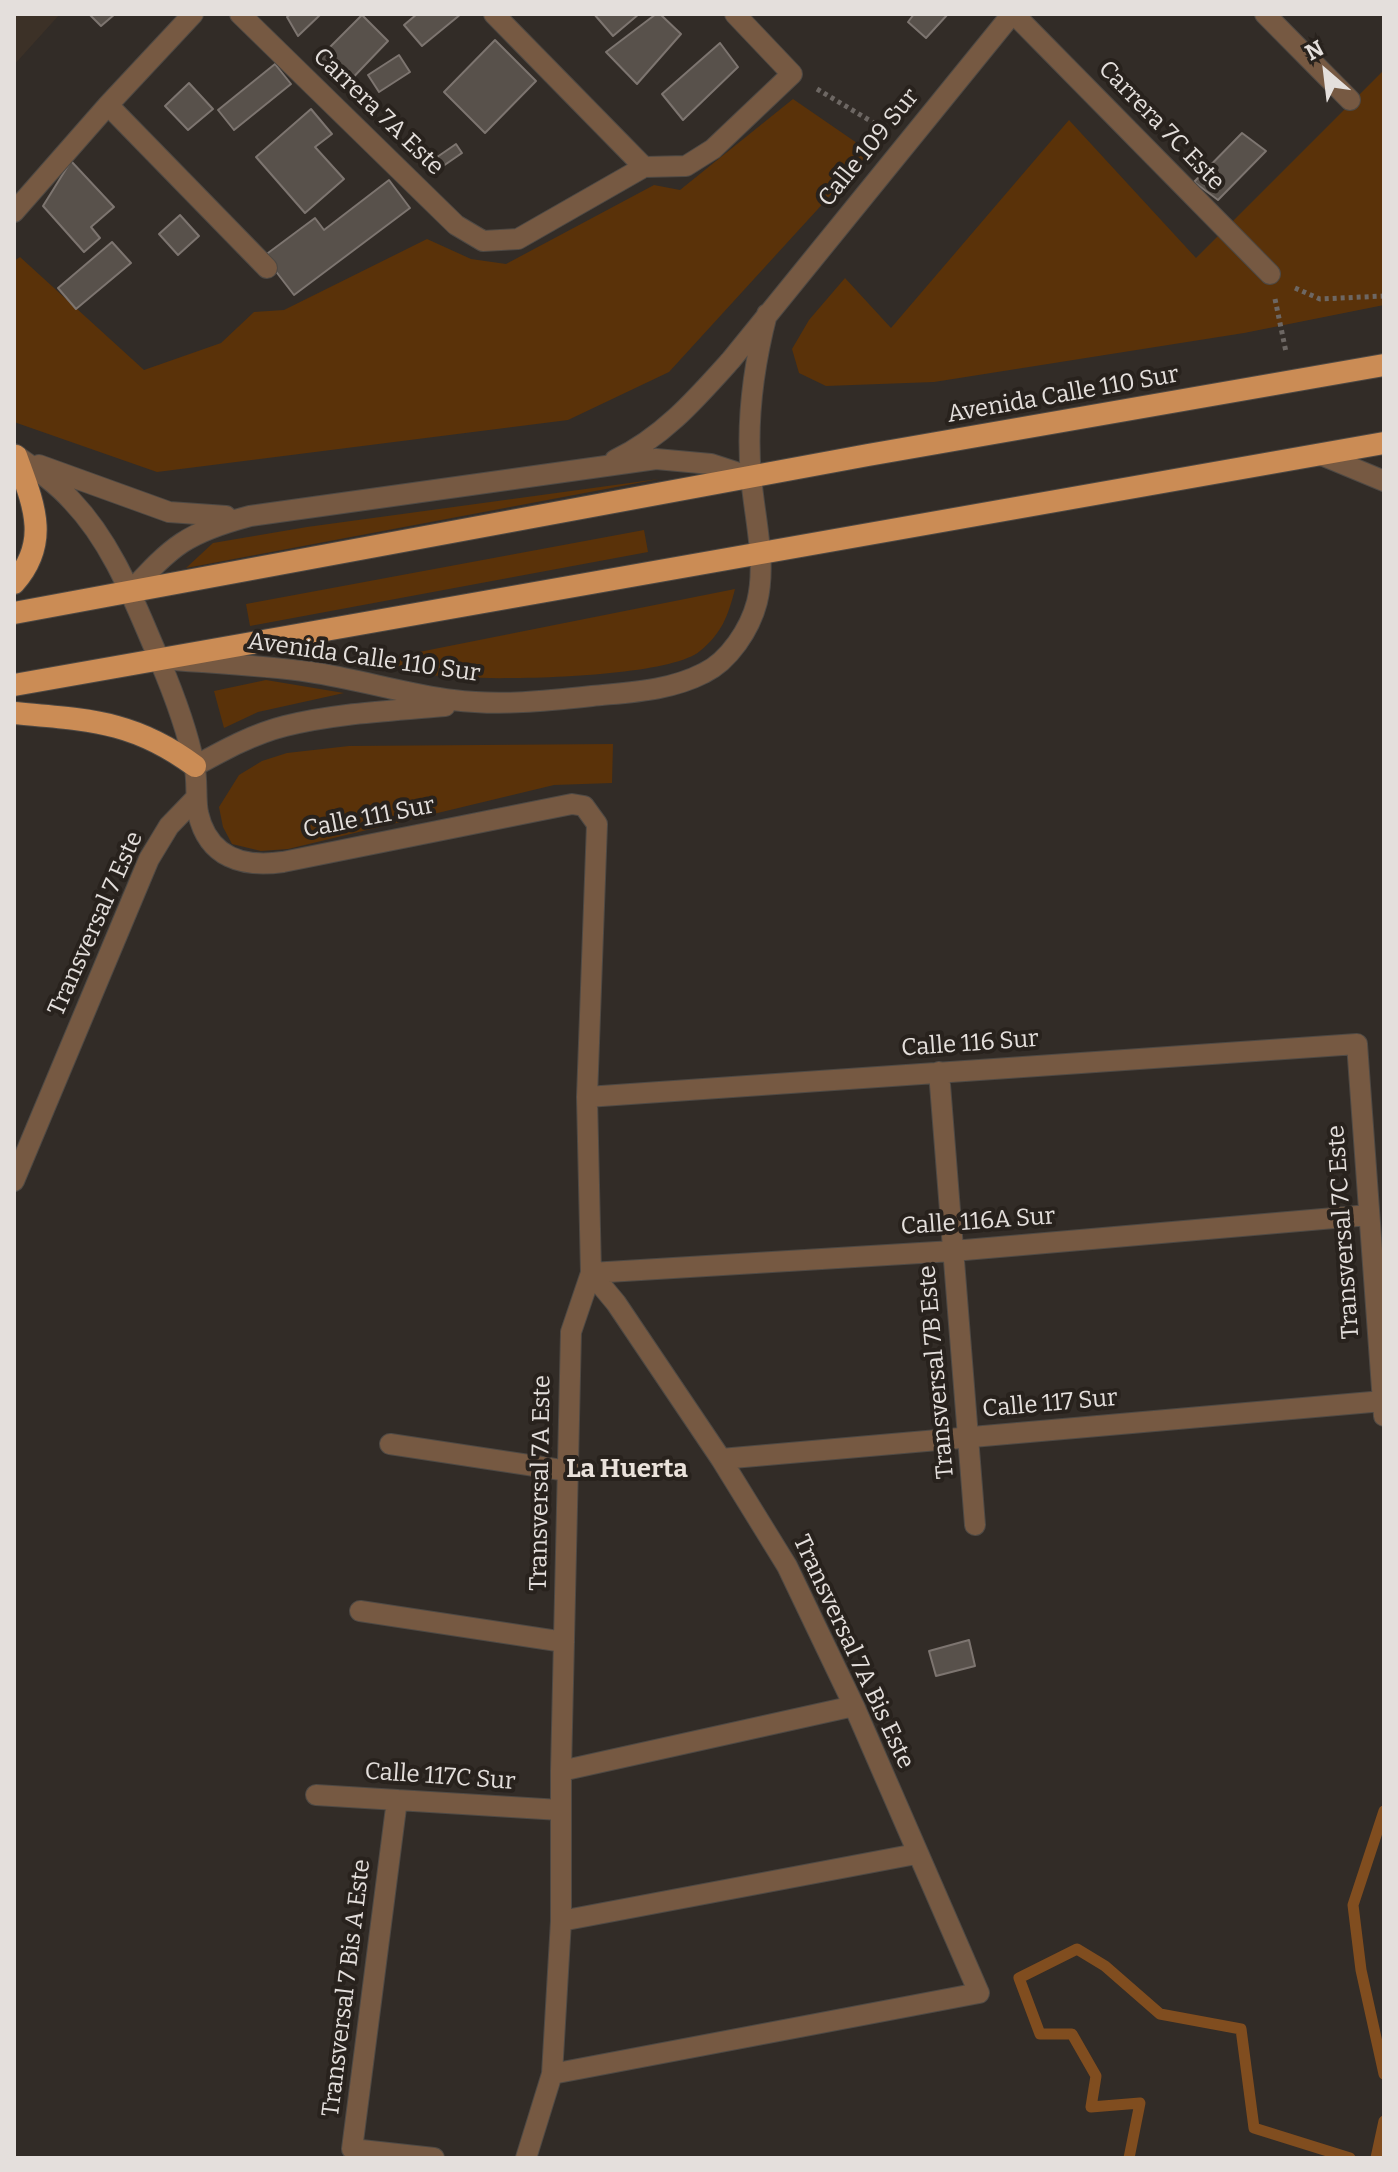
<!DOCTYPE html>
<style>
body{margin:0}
#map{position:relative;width:1398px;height:2172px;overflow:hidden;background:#322c27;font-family:Bitter,serif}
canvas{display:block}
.frame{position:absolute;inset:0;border:16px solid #e4dfdc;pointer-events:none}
.north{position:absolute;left:1286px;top:32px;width:80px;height:80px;-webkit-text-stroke:6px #28221d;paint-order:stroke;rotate:332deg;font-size:22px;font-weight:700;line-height:32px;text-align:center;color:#e4dfdc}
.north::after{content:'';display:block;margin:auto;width:28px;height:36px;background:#e4dfdc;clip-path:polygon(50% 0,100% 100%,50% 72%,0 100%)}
</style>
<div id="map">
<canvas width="1398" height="2172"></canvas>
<div class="frame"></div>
<div class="north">N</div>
</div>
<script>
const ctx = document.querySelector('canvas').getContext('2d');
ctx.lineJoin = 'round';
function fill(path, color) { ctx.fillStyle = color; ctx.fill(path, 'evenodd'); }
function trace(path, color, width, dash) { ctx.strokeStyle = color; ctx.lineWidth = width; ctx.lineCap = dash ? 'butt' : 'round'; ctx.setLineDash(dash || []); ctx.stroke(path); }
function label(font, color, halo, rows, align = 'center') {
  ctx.font = font + ' Bitter,serif'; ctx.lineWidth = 8; ctx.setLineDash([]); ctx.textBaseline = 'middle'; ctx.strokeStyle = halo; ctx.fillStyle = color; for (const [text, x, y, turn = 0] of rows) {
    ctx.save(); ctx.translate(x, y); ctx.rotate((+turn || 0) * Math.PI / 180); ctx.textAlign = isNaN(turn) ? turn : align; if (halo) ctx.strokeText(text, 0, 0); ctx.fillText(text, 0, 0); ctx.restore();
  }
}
fill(new Path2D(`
 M14,14H60L14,65Z`), '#3c3127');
fill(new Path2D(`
 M1384,70V305L1244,333L934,382L826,386L799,373L792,349L809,320L845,278L891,328L1069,120L1196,258Z
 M793,99L870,152L669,372L568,420L157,472L14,422V261L20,257L144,370L221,343L254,312L284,310L427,239L471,259L506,264L654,185L680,190Z
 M659,479L186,568L213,543L307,527Z
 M644,530L648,552L250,626L246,604Z
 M735,589C728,616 722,633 700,651C667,679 486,681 440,676C418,674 395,666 374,661Z
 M266,680L344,693L258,712L224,728L214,691Z
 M613,744L612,783L554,785L288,849L261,851L232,844L223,827L219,807L239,775L262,761L287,753L349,746Z`), '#5a3209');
trace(new Path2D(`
 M1384,1811L1353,1905L1361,1970L1384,2074
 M1129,2158L1140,2103L1091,2107L1096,2076L1072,2034H1040L1019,1978L1077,1949L1105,1966L1160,2014L1241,2029L1254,2128L1350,2158
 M1376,2158L1384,2121`), '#804d1f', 11);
const building = new Path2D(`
 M89,14H115L101,26Z
 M291,14H321L298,36L287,17Z
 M417,14H461L422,46L404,25Z
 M594,14H639L613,36Z
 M656,14H660L681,34L637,84L606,52Z
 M914,14H948L926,38L908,22Z
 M362,15L388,41L343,88L316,61Z
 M495,40L536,81L485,133L444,92Z
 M720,43L738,67L683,120L662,94Z
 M399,55L410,72L379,92L368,75Z
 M275,64L291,84L234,130L218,110Z
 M189,83L213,109L188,130L165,106Z
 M311,109L332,134L315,147L344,179L305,213L256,157Z
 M1242,133L1266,151L1218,200L1194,182Z
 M456,144L462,153L433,173L427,164Z
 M71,161L114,207L91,227L100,238L84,252L43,206Z
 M389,180L410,208L294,295L264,256L315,218L324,230Z
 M180,215L199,236L178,255L159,234Z
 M112,242L131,263L76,309L58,288Z
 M969,1640L975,1666L936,1676L929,1651Z`);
fill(building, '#58514b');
trace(building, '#7d7570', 2);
const minor = new Path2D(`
 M240,14L456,225L483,241L518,239L644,167L686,166L713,149L792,74L735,14
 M494,14L644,167
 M1014,14L1270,274
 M1265,14L1350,100
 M108,105L267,268
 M14,212L108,105L193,14
 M1319,454L1384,481
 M159,659C173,692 187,728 194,764C198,780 195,797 198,813C208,858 243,868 283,862L572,804L584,806L597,824L587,1097L591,1273L571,1332L561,1771V1921L552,2074L526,2158
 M939,1072L975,1525
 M587,1097L1357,1044L1384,1416
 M14,1181L149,859L169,826L196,798
 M591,1273L953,1251L1369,1215
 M390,1444L568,1471
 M721,1459L1383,1401
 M360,1611L564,1642
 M561,1771L854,1706
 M316,1795L560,1810
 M397,1800L352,2149L434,2158
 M561,1921L916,1854
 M552,2074L979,1993L854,1706L787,1566L721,1459L616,1303L591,1273`);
const tertiary = new Path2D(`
 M14,454C34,468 56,483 72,501C114,545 135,604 159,659C209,663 260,665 310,672C358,679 405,694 453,700C500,706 546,701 592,696C631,692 669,691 704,673C729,661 750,629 757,602C767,562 754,516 751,476C746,420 753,368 767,314
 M615,460C663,437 696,399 731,360L1012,14
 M39,465L169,512L226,516
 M130,592C173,545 186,533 250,516L656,459L711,464L751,477
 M195,766C224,750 253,734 285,726C337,713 392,711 445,706`);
const trunk = new Path2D(`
 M14,583C51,541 33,503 16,456
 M14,613L868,455L1384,365
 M14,685L1384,443
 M14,713C88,720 133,720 195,766`);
trace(minor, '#4e4944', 22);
trace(tertiary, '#4e4944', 22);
trace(trunk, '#4e4944', 24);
trace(new Path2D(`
 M817,89L884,129
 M1295,288L1320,299L1384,296
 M1275,299L1286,352`), '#6d6763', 5, [4, 4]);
trace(minor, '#765942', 20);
trace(tertiary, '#765942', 20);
trace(trunk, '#cb8c55', 22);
label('24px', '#e4dfdc', '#28221d', [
 ["Carrera 7A Este",378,112,44],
 ["Carrera 7C Este",1161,126,46],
 ["Calle 109 Sur",869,148,-51],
 ["Avenida Calle 110 Sur",1063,395,-10],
 ["Avenida Calle 110 Sur",364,658,8],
 ["Calle 111 Sur",369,818,-11],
 ["Transversal 7 Este",96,924,-66],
 ["Calle 116 Sur",970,1044,-4],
 ["Calle 116A Sur",978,1222,-4],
 ["Transversal 7C Este",1344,1232,-94],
 ["Transversal 7B Este",937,1372,-95],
 ["Calle 117 Sur",1050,1404,-5],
 ["Transversal 7A Este",541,1483,-89],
 ["Transversal 7A Bis Este",853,1652,65],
 ["Calle 117C Sur",440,1777,4],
 ["Transversal 7 Bis A Este",347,1988,-83]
]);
label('bold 26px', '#eae2db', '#28221d', [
 ["La Huerta",627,1470]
]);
</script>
